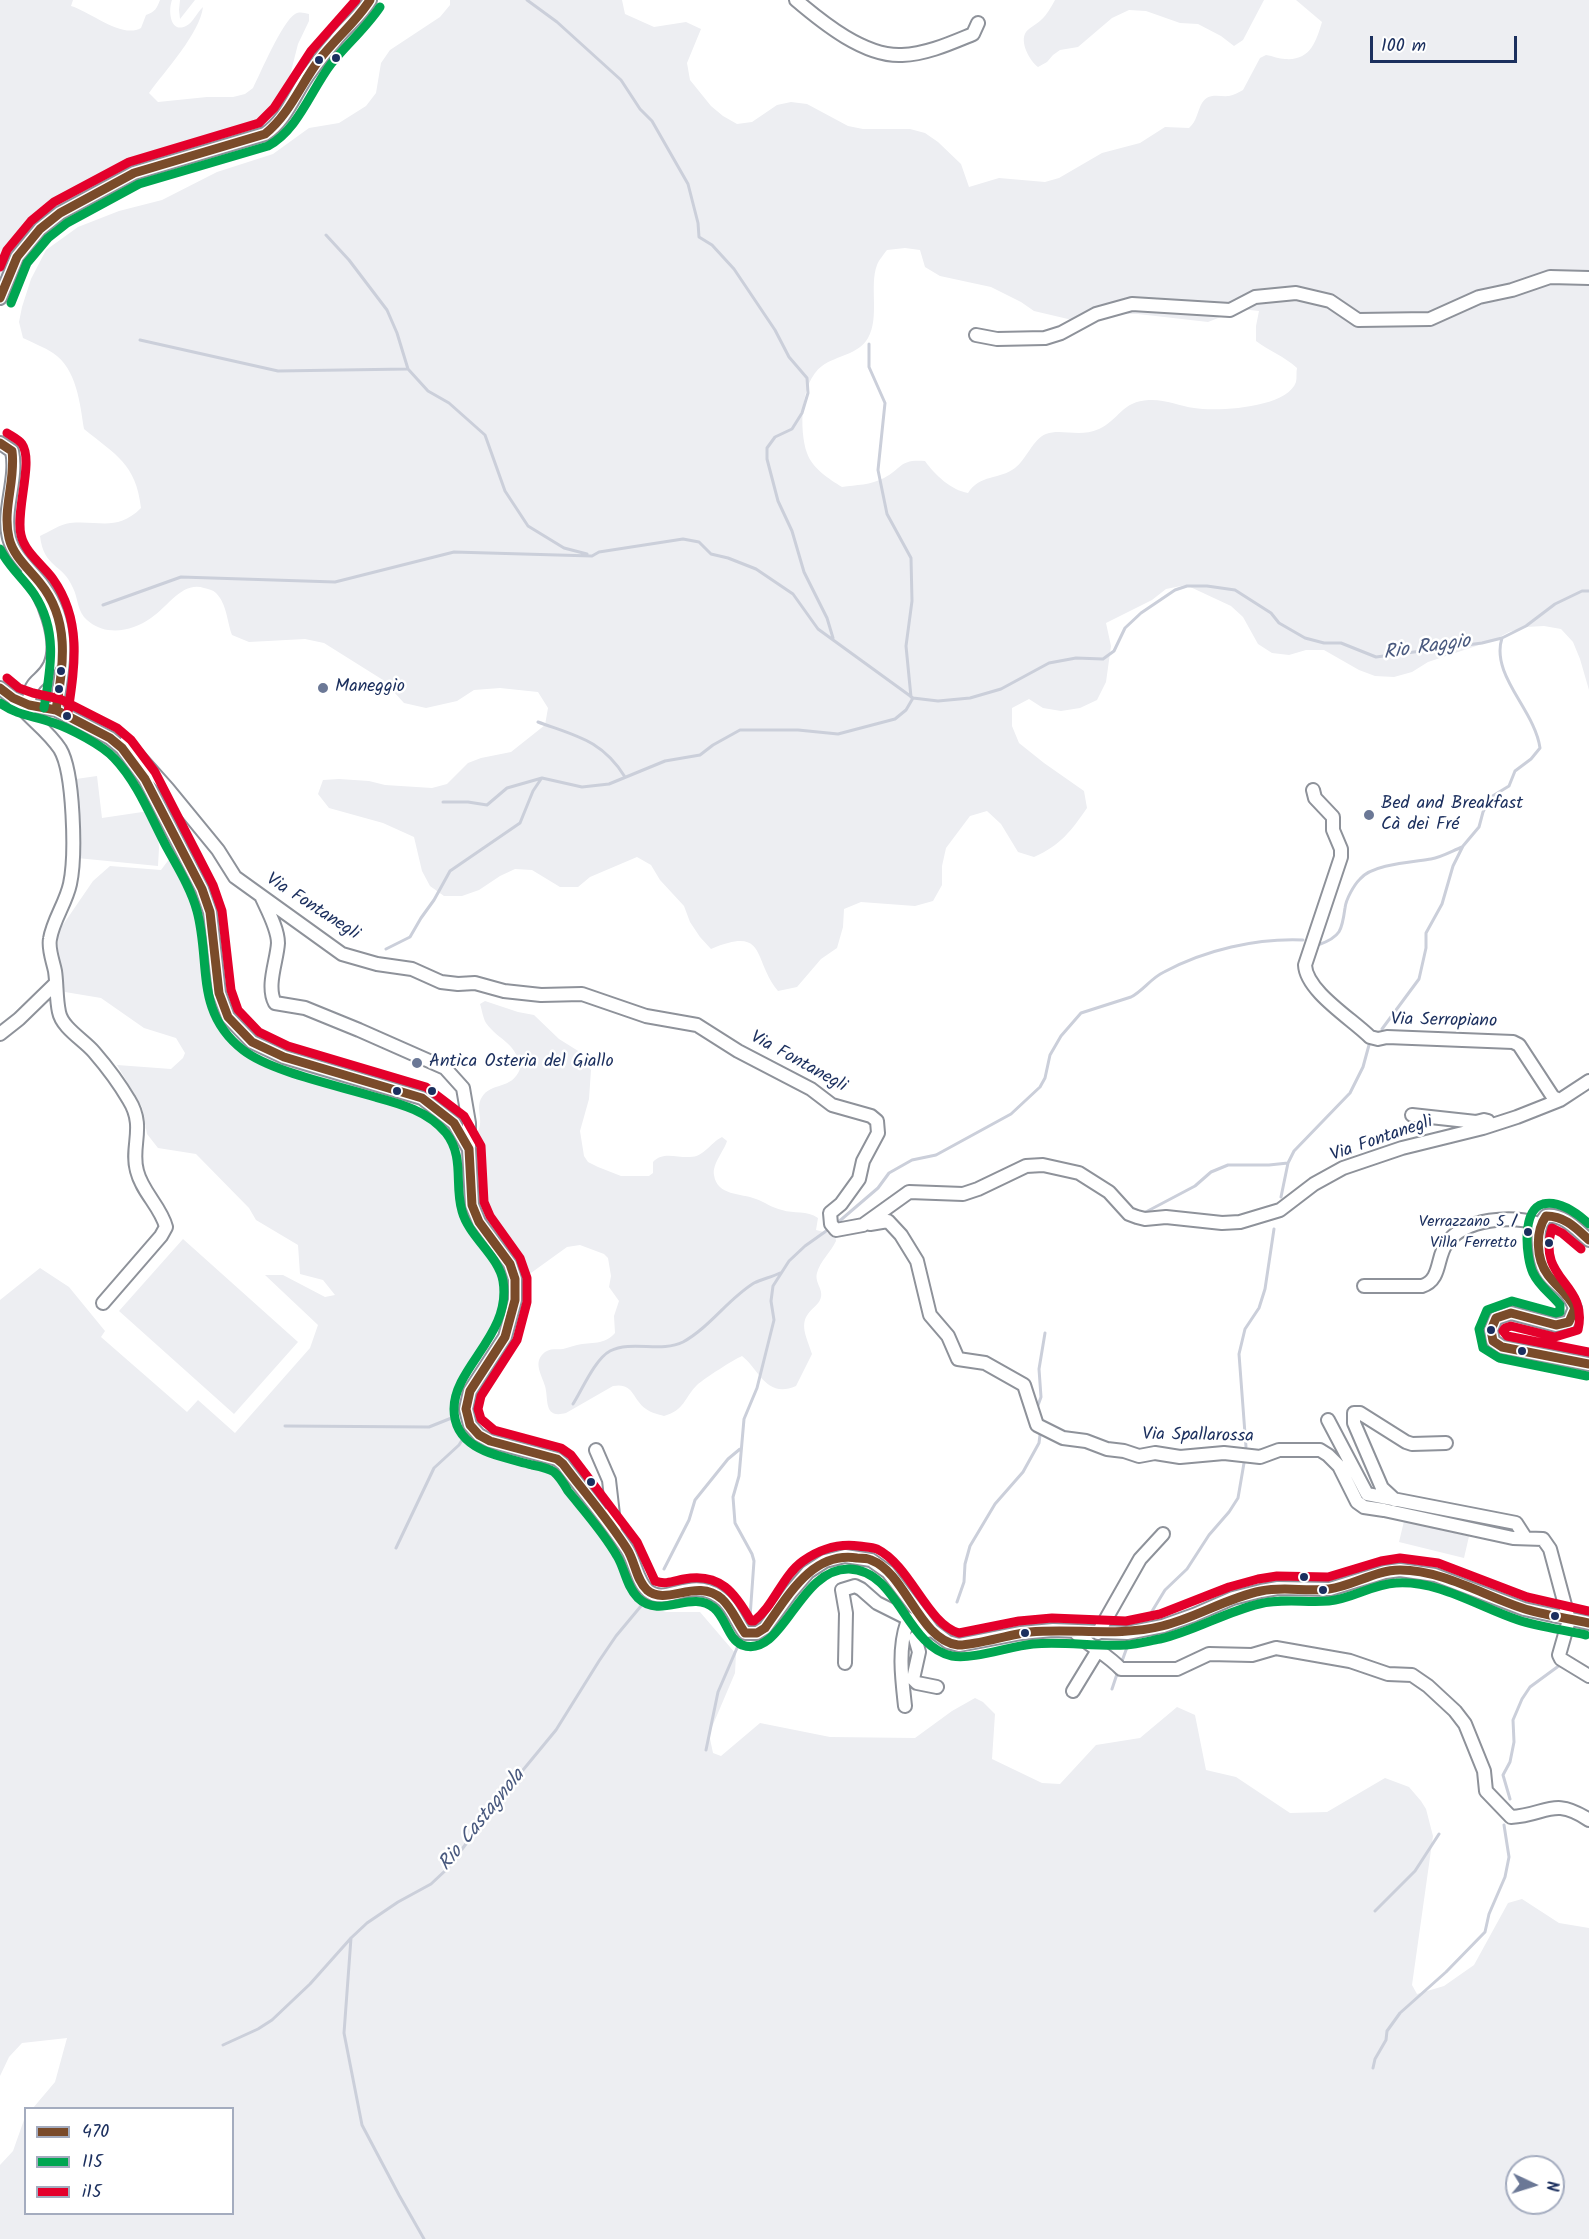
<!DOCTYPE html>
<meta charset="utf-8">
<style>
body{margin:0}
#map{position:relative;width:1589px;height:2239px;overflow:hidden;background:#fff;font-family:Kalam,sans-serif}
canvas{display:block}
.legend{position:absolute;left:24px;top:2107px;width:210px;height:108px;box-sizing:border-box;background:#fff;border:2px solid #a4acbf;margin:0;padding:8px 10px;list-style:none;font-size:18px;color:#1b2f5e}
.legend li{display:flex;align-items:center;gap:12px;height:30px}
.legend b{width:30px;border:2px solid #a4acbf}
.north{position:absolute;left:1505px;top:2155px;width:60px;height:60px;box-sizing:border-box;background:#fff;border:2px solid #a4acbf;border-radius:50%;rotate:94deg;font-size:16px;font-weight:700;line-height:24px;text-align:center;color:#1b2f5e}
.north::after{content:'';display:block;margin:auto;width:21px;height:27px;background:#6b7896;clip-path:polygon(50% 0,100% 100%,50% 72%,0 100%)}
.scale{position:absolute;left:1370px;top:36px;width:147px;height:27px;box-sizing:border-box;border:3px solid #1b2f5e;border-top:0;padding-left:8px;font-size:18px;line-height:21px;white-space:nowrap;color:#1b2f5e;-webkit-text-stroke:4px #fff;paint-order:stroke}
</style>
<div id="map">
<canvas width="1589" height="2239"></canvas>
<ul class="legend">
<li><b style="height:8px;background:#7a4b2a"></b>470</li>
<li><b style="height:8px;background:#00a651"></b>I15</li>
<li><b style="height:8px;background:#e4002b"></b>i15</li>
</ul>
<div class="north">N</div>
<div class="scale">100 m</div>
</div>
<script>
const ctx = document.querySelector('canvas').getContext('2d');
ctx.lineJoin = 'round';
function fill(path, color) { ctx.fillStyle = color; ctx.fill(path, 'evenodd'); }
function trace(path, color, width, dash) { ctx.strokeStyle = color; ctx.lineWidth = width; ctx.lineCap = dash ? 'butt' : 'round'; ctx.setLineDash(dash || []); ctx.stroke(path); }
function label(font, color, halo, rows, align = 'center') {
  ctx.font = font + ' Kalam,sans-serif'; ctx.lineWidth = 5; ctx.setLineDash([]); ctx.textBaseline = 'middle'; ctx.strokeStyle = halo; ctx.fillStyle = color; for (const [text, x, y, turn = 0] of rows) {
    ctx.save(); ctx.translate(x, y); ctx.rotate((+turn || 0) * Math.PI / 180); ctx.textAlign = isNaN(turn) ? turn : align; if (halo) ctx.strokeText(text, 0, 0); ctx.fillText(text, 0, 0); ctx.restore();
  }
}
fill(new Path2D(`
 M0,0H73L71,6C91,12 122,39 141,28L146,15C155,12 157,8 160,0H172C168,10 170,34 186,26C193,23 197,12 203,7C200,33 165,71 149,93L158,102L207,97H233L245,94L253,88C261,72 282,22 295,14C300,11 304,13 309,14V21L298,44L281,111L270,125L159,159L95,186L56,209L4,275H0Z
 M180,0H195L180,19L179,10Z
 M450,0H622L625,14L654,27L686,22L701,29L687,63L690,80L711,106L723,116L737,124L752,122L777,105L791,102L807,104L848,126L863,129H910L925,133L938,142L961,164L969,187L999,178L1045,182L1059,178L1102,153L1140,143L1165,127L1189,128C1197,121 1197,112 1202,103C1209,92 1219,97 1229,96C1234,95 1239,92 1243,90L1260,58L1266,55C1273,56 1279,59 1285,59C1310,61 1316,42 1322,22L1296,0H1589V690L1580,659L1573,642L1561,629L1544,626L1526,627L1509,632L1494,640L1428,662L1412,672L1394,677L1375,676L1359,670L1324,650H1306L1289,655L1272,653L1258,644L1243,617L1231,606L1186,585L1166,589L1152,600L1106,623L1111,646L1106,682L1097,700L1080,708L1061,711L1043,708L1029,699L1012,708V726L1019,743L1044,763L1084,791L1087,808C1071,831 1061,845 1034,857L1018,852L1001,824L987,811L970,816L946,848L942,866V885L933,901L915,906L861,902L844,909L843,927L837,948L821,959L797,987L778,991C752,960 768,925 711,949L700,937L690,922L684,906L660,880L651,865L637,857L590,877L578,887H560L532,870L515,869L500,876L479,890L462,896H444L430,886L422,871L414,837L383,823L329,808L318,794L323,780L339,779L369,781L385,785L432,788L447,784L468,763L481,758L511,752L545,725L548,708L538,692L500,688L474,690L457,701L426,708L404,703L383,680L324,643L305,639L249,642L232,635C227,622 227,604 216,593C213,590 208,589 204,588C182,581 167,608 151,618C138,627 124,632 108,630C100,629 90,624 84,617C77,608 78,598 73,588C63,563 44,569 40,536C49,532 60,524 70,523C99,520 117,532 141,508C136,464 116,455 84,429C80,404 77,369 53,353C44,347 33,343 23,338L19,322L22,307L31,279L46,250L78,227L119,211L162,200L217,172L273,154L309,128L339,123L366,106L376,93L381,63L390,50L440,17L450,5ZM905,248L920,250L925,267L940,276L991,287L1021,302L1034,311L1085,323L1120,314H1138L1208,322L1241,309L1259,311L1256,326V341C1269,351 1284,356 1297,368C1296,372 1297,378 1296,382C1287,408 1217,412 1194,408C1180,406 1164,399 1149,400C1122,401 1119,420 1099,429C1078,438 1062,428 1046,434C1033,439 1026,460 1015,468C999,480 980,474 968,493C951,490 935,475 925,461C899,459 903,468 884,478C871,485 856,485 842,487C829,479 812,468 807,453C799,430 800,382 822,366C837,355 858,355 868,338C880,317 869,286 877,265C879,260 884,254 887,250Z
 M1055,0H1264L1243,40L1234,46L1221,36L1198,24L1180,23L1146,11L1129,10L1112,18L1078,47L1060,50L1053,55L1047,62L1038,67C1030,61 1019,42 1026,32C1029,28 1037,24 1041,20C1047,15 1051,7 1055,0Z
 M97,776L102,818L156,810L159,848L158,866L77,858L69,780Z
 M170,858L176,859L198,898L207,926L217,1014L234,1036L264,1057L428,1110L448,1127L459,1142L463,1159L461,1187L470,1224L499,1262L509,1291L502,1319L467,1375L460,1394L458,1414L466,1434L479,1447L546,1471L560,1481L585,1504L625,1580L650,1607L666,1612H700L736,1654L735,1673L709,1734L713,1753L721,1756L760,1723L830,1737L915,1738L952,1711L975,1698L983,1702L995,1714L992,1759L1042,1783L1060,1784L1096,1745L1140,1738L1177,1707L1195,1715L1206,1770L1236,1777L1290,1813L1327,1812L1385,1778L1409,1787L1421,1801L1426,1809L1433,1836L1412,1985L1417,1994L1444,1986L1474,1965L1508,1903L1522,1899L1559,1923L1589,1928V2239H0V2165L13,2151L25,2117L26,2214H232V2108H33L55,2082L67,2038L22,2043L9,2057L0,2076V1300L40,1268L69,1287L105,1331L101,1337L187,1412L198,1400L235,1433L310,1348L318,1325L265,1275H283L325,1297L335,1295L323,1280L300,1274L298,1245L256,1220L249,1208L196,1154L158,1148L147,1134L142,1107L117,1065L171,1069L183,1058L185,1053L176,1038L144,1028L101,998L65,992L58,962V932L93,881L110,866L161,870ZM1517,2167H1553V2203H1517Z
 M485,1001L518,1012L534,1015L559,1039L583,1054L591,1070L589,1099L580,1131L584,1156L588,1162L598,1167L621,1176H649L653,1173V1162C663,1151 677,1158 690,1157C704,1157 710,1143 722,1137L727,1141C724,1151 712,1164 714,1175C717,1196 741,1193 756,1199C765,1202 772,1208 782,1210C794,1214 807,1210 818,1218L816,1230L835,1235L836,1241C831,1252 820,1261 817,1273C814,1283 825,1290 820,1300C818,1305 811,1309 808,1314C799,1326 808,1340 812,1354L796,1386C766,1399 759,1369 742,1356C733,1360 705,1378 697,1385C684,1398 685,1410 664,1416C658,1414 651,1413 646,1409C632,1399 634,1382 613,1386L566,1413C543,1419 549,1400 545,1386C542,1375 532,1362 545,1352C551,1348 557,1350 563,1349C568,1348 572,1346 577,1345C591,1342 605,1345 615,1333L614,1316L619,1301L609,1287L611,1276L608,1258L604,1254L580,1245L567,1247L524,1278C513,1256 493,1240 483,1217C471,1189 480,1162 476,1134C486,1122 474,1109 482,1097C491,1082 512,1090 520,1069C518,1043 499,1041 486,1023C483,1018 482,1010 480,1004Z
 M183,1239L298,1342L234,1414L119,1311Z
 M1405,1517L1470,1532L1464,1558L1399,1542Z`), '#edeef2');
trace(new Path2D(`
 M527,0L557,22L621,80L640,109L652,121L688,184L698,223L699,237L712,245L734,269L775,330L789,357L807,378L808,393L802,413L792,429L775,437L767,448V459L778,501L792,531L804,572L827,618L833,638
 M326,235L349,260L387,310L397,333L408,369L428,391L449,403L485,435L505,491L528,526L564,548L587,554
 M140,340L278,371L407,369
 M869,344V367L885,403L878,470L887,514L911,558L912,601L906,646L911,697
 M103,605L181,577L335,582L454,552L592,556L599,552L683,539L699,542L711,554L728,558L756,569L793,594L818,629L913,698L938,701L970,698L1001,689L1049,663L1076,658L1103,659L1114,651L1125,628L1141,613L1175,590L1187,586H1207L1235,590L1271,613L1279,623L1305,638L1324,643H1341L1376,657L1482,643L1502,638L1526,626L1555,604L1582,591H1589
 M538,722C576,736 602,740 625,777
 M443,802H468L487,805L507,788L542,778L582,787L609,784L665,761L700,755L713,745L740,730H798L838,734L895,719L906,710L913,698
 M1318,945C1341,937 1342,930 1345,908C1346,899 1354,885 1360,879C1372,864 1413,862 1431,859C1442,857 1452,851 1462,847
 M386,949L410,937L421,918L434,900L450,871L520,823L533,791L541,779
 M1382,1029L1419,979L1426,948V933L1442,904L1453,866L1463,846L1479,827L1483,812L1491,797L1509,786L1515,771L1531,759L1540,748C1535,710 1490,675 1502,638
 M1281,1197L1288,1163L1294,1151L1350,1093L1363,1067L1369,1045
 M1142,1214L1195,1186L1211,1172L1228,1165H1269L1288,1163
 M836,1224L878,1188L889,1173L912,1160L936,1155L1011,1114L1040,1087L1045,1078L1050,1055L1061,1036L1081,1013L1131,997C1143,991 1151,978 1164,972C1205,950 1256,938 1303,940
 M573,1404C582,1390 595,1359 610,1351C632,1340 661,1353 683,1342C710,1327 728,1299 754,1283C762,1279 772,1277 780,1273
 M1037,1408L1041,1397L1039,1369L1045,1333
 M285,1426L429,1427L454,1417
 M1246,1447L1239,1354L1245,1329L1259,1308L1265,1289L1274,1229
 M396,1548L434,1468L459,1445L464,1437
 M664,1569L689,1520L695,1500L728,1459L740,1449
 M957,1602L964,1582L965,1564L970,1546L995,1504L1023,1472L1039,1443L1040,1435
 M750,1617L754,1561L752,1554L735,1523L733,1497L739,1476L744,1419L757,1388L774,1320L771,1301L773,1286L789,1261L805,1246L829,1229
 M1143,1626L1165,1590L1187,1569L1209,1535L1229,1512L1238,1498L1244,1463
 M1121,1664L1126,1650L1136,1636
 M1112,1689L1118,1671
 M706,1750L718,1692L737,1648
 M1510,1799L1503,1775L1510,1762L1514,1742L1513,1720L1522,1699L1530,1687L1560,1665
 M1375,1911L1415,1871L1439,1834
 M351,1938L344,2033L362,2125L399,2195L424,2239
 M223,2045L258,2029L272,2020L310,1984L351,1938L367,1923L398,1902L431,1884L447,1869L509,1787L556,1730L599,1661L616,1636L646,1600
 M1373,2068L1375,2059L1386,2040L1387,2031L1400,2013L1446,1972L1485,1932L1489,1914L1505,1877L1509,1857L1504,1825`), '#cbcfda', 3);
const minor = new Path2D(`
 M796,0C823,23 865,57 902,55C927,54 951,43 973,34L978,23
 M0,298L17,257L40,229L60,213L134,173L265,134C286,120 294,95 308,75C316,64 325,52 334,42C345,27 360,17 370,0
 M976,335L997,339L1045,338L1061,333L1096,314L1132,304L1230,310L1255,297L1296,293L1330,301L1358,320L1430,319L1479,297L1512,290L1550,277L1589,278
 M0,443L12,451C18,479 2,510 9,538C14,557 32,571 43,586C73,627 63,664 56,710
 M26,576C43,595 61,640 50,665C41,684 29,677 29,705
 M0,688L13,698L29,705L56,710L110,738L122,748L145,779L202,889L210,912L219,993L228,1017L252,1042L284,1057L422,1098L454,1123L469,1149L472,1205L479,1222L510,1264L515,1279V1300L505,1337L470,1391L466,1409L470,1425L479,1435L490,1441L557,1459L563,1464C584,1492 608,1520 627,1549C635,1561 637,1582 648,1591C666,1606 690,1577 718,1596C731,1604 736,1621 745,1633H757L765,1628L791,1592L808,1572L825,1561L845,1556L871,1560L888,1572L932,1630L948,1642L959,1645L1021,1633L1053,1630L1127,1633L1163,1626L1194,1615L1233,1598L1261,1591L1278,1588L1330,1589L1385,1572L1400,1570L1435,1575L1524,1609L1589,1623
 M14,699C27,717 47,729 60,749C74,772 76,856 70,884C66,903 53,920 50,939C48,949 53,961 55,971C57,984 56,998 59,1012C62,1028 84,1040 94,1052C107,1067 119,1083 129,1100C146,1127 130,1147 137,1171C142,1192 161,1207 166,1227L161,1236L103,1303
 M126,742L168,789L218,850L235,877L342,954L377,964L412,969L441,982L458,984L475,983L504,991L541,995L582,994L646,1016L697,1025L738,1051L811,1089L832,1105L871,1116L877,1121L878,1133L863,1161L859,1179L841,1204L830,1213L831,1224L836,1230L863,1225L909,1192L963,1194L978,1189L1026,1166L1043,1165L1079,1173L1109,1192L1129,1214L1137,1217L1145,1219L1166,1217L1222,1223L1240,1222L1280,1210L1314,1184L1343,1168L1402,1148L1483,1128L1517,1117L1560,1100L1589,1081
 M1313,790L1315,798L1333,817V830L1341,849V857L1305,965C1306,991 1352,1019 1370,1037L1378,1039L1387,1037L1513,1042L1519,1045L1553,1097L1560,1100
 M262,898C268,911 278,929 278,943C277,961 266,986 275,1003L305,1008L359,1030L445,1068L463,1088L469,1123V1147
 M0,1034L19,1019L56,983
 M1412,1115L1476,1122L1484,1120L1488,1121
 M870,1224L888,1221L901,1235L917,1261L930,1315L948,1336L958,1359L985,1363L1024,1385L1037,1425L1063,1438L1086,1441L1107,1449L1124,1451L1139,1456L1155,1453L1180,1457L1224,1453L1260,1457L1279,1450H1320L1328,1455L1339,1466L1357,1502L1364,1507L1384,1510L1513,1538L1543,1539L1550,1549L1569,1620L1559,1655L1561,1659L1589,1676
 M1589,1240C1576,1229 1564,1214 1546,1216C1538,1226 1538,1234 1539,1246C1541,1287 1564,1279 1575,1308L1569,1322L1556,1325L1511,1313L1496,1318L1491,1330L1493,1341L1502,1347L1589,1364
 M1364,1286H1422C1442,1280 1436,1256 1447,1243C1465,1218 1512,1215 1539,1224
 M1328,1420L1367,1494L1516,1523L1525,1537
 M596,1450L609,1480L615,1532
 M1395,1500L1382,1488L1354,1423V1413H1360L1406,1442L1412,1444L1446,1443
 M932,1630L921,1632L915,1638L919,1652L913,1679L917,1683L937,1687
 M1075,1632C1089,1646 1107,1654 1121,1669H1177L1209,1654L1252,1655L1276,1648L1350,1661L1388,1674L1412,1675L1428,1686L1455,1711L1465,1724L1484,1771L1486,1791L1511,1817C1547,1815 1553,1796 1589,1820
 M1098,1633L1140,1559L1163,1534
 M845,1663L846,1613L842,1590L855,1586L861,1589L877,1603L919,1624L927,1625
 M1073,1691L1098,1650
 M905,1706C902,1679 898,1649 907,1623L913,1621`);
trace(minor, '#8e929a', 16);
trace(minor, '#fff', 12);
trace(new Path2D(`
 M0,298L17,257L40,229L60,213L134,173L265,134C289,115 301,84 319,60C335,39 356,22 370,0
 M0,443L12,451C16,480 2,509 9,538C13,556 29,569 40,583C71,621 63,665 56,710
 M0,688L13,698L29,705L56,710L110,738L122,748L145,779L202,889L210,912L219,993L228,1017L252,1042L284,1057L422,1098L454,1123L469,1149L472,1205L479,1222L510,1264L515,1279V1300L505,1337L470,1391L466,1409L470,1425L479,1435L490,1441L557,1459L563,1464C584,1492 608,1519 627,1549C635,1561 636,1580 647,1590C667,1607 696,1577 722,1599C732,1608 737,1622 745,1633H757L765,1628C788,1596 812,1551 857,1558C861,1558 867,1558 871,1560C906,1573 919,1640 958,1645C973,1646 1011,1634 1030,1632C1074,1628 1118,1637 1162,1626C1196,1618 1226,1598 1261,1591C1284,1586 1306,1592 1329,1589C1353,1586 1375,1570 1400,1570C1442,1570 1483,1595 1522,1608C1543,1615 1567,1618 1589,1623
 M1589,1240C1576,1228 1565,1216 1546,1216C1535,1232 1536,1259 1548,1275C1557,1287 1568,1294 1575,1308L1569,1322L1556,1325L1511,1313L1496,1318L1491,1330L1493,1341L1502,1347L1589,1364`), '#7a4b2a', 9);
trace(new Path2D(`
 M11,303L27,263L48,238L67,223L139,184L268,146C298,130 311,90 331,64C347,44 366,28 380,7
 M0,549C8,566 23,578 34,594C58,630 51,668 44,708
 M0,703C20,717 33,715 54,723C71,729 102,745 114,758C138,783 151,818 167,848C178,868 191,889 197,911C211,963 194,1012 243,1050C271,1072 340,1086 375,1097C401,1104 428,1111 446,1133C465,1157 454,1185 462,1211C469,1237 499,1256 503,1281C512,1334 454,1367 454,1409C454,1451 501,1456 532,1465C537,1466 550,1469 554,1472C560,1477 564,1484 568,1491C585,1512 604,1533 617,1556C625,1569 626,1586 638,1598C661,1620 691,1589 714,1608C726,1618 728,1639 742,1645C783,1660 798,1568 849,1569C898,1570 906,1647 952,1656C973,1660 1010,1646 1033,1644C1064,1641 1095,1647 1126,1645C1137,1644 1149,1641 1160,1639C1195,1631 1225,1612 1259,1604C1283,1598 1305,1603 1329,1601C1352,1599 1373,1584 1396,1583C1438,1580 1479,1607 1518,1620C1540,1627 1564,1630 1586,1635
 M1587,1376L1499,1358L1483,1348L1479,1329L1487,1310L1512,1301L1556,1313L1560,1312V1305C1551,1294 1539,1286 1533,1273C1526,1258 1521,1210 1543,1204C1560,1200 1577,1213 1589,1224`), '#00a651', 9);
trace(new Path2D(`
 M0,267L7,250L31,221L54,202L129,162L259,123L274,108L311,51L356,0
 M7,433C11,436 18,439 22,444C34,461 15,512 21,535C25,553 43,565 53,579C82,620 75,665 68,712
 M7,678L19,688L33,693L60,699L117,728L131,740L155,772L213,885L222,911L231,990L238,1010L259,1032L288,1046L426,1087L464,1116L481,1146L484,1202L490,1216L520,1258L527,1278V1302L517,1340L481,1396L478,1409L481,1419L494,1430L561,1448L571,1455L637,1542L655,1581C665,1585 674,1581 684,1579C720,1572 735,1593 751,1621H754C774,1606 782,1576 803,1561C820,1549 837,1543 859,1546C864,1547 871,1547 877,1549C911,1566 927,1624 959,1633L1019,1621L1052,1618L1126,1621L1160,1614L1229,1587L1258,1579L1277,1576L1328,1577L1381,1561L1400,1558L1438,1563L1527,1597L1589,1611
 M1581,1249L1562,1233L1552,1228C1536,1281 1589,1282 1578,1330L1555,1337L1511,1326L1505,1328L1503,1331L1507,1336L1589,1352`), '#e4002b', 9);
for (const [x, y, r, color] of [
 [336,58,5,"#1b2f5e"],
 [319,60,5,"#1b2f5e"],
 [61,671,5,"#1b2f5e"],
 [323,688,6,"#6b7896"],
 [59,689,5,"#1b2f5e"],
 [67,716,5,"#1b2f5e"],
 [1369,815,6,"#6b7896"],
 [417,1063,6,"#6b7896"],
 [397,1091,5,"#1b2f5e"],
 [432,1091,5,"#1b2f5e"],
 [1528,1232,5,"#1b2f5e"],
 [1549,1243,5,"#1b2f5e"],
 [1491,1330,5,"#1b2f5e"],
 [1522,1351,5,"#1b2f5e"],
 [591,1482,5,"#1b2f5e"],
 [1304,1577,5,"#1b2f5e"],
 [1323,1590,5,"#1b2f5e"],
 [1555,1616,5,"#1b2f5e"],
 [1025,1633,5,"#1b2f5e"]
]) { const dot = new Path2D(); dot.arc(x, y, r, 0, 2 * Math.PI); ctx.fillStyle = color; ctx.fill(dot); trace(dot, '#fff', 2); }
label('16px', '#1b2f5e', '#fff', [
 ["Verrazzano 5 /",1517,1223],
 ["Villa Ferretto",1517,1244]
], 'right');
label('18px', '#1b2f5e', '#fff', [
 ["Maneggio",335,688],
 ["Bed and Breakfast",1381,805],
 ["Cà dei Fré",1381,826],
 ["Antica Osteria del Giallo",429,1063]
], 'left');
label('18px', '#1b2f5e', '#fff', [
 ["Via Fontanegli",312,908,33],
 ["Via Serropiano",1444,1022,1],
 ["Via Fontanegli",798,1063,29],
 ["Via Fontanegli",1382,1140,-19],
 ["Via Spallarossa",1198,1437,1]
]);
label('italic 20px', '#49597e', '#fff', [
 ["Rio Raggio",1427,649,-8],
 ["Rio Castagnola",483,1821,-51]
]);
</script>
